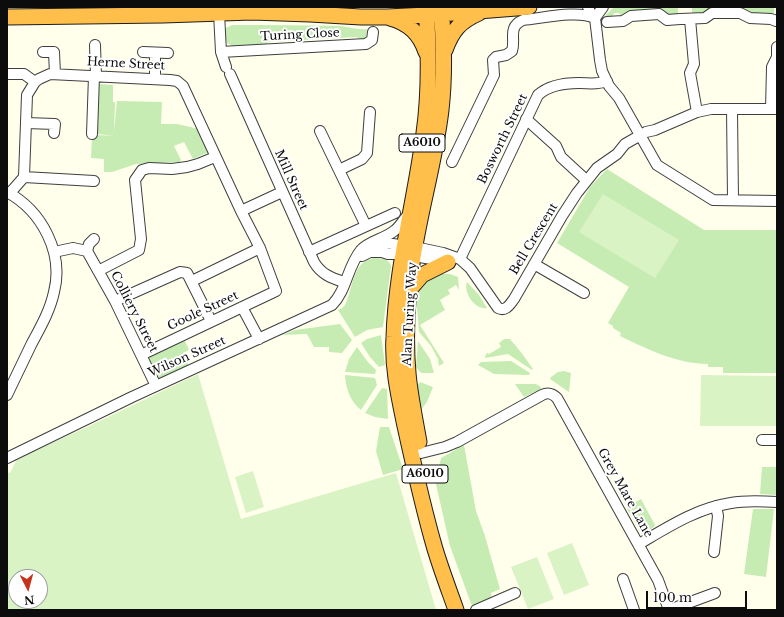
<!DOCTYPE html>
<style>
body{margin:0}
#map{position:relative;width:784px;height:617px;overflow:hidden;background:#ffffec;font-family:"Libre Baskerville",serif}
canvas{display:block}
.frame{position:absolute;inset:0;border:8px solid #0c0c0c;pointer-events:none}
.north{position:absolute;left:8px;top:569px;width:40px;height:40px;box-sizing:border-box;background:#fff;border:1px solid #9e9e9e;border-radius:50%;rotate:174deg;font-size:11px;font-weight:700;line-height:16px;text-align:center;color:#0c0c0c}
.north::after{content:'';display:block;margin:auto;width:14px;height:18px;background:#c6331b;clip-path:polygon(50% 0,100% 100%,50% 72%,0 100%)}
.scale{position:absolute;left:646px;top:591px;width:101px;height:18px;box-sizing:border-box;border:2px solid #0c0c0c;border-top:0;padding-left:5px;font-size:12px;line-height:14px;white-space:nowrap;color:#0c0c0c;-webkit-text-stroke:3px #fff;paint-order:stroke}
</style>
<div id="map">
<canvas width="784" height="617"></canvas>
<div class="frame"></div>
<div class="north">N</div>
<div class="scale">100 m</div>
</div>
<script>
const ctx = document.querySelector('canvas').getContext('2d');
ctx.lineJoin = 'round';
function fill(path, color) { ctx.fillStyle = color; ctx.fill(path, 'evenodd'); }
function trace(path, color, width, dash) { ctx.strokeStyle = color; ctx.lineWidth = width; ctx.lineCap = dash ? 'butt' : 'round'; ctx.setLineDash(dash || []); ctx.stroke(path); }
function label(font, color, halo, rows, align = 'center') {
  ctx.font = font + ' "Libre Baskerville",serif'; ctx.lineWidth = 4; ctx.setLineDash([]); ctx.textBaseline = 'middle'; ctx.strokeStyle = halo; ctx.fillStyle = color; for (const [text, x, y, turn = 0] of rows) {
    ctx.save(); ctx.translate(x, y); ctx.rotate((+turn || 0) * Math.PI / 180); ctx.textAlign = isNaN(turn) ? turn : align; if (halo) ctx.strokeText(text, 0, 0); ctx.fillText(text, 0, 0); ctx.restore();
  }
}
fill(new Path2D(`
 M614,7H678V16L621,17L619,13H614C613,19 606,25 601,25L602,19Z
 M692,7H774V16H692Z
 M232,25C268,25 304,25 340,26C349,27 358,30 367,29L366,38L363,40L356,37L269,42L263,46L234,47L227,43L224,32L226,28Z
 M98,84L113,85V102H115L114,132L117,101L162,102L161,124H177L199,129L209,152L193,159L184,142L174,146L181,160L180,162L136,164L112,172H104V159L91,158L92,137L97,138V135L114,136L98,134V119H96Z
 M607,169L704,230H777V373H723V367H708V364C677,364 647,349 620,336L621,333L613,328V326L608,323L629,287L557,243L590,187Z
 M373,258C380,258 389,258 391,266L383,327L367,330L355,337L338,310C340,309 344,307 345,305C353,289 352,262 373,258Z
 M438,274H450L458,277L459,290L456,285L448,290L450,294L440,300L445,310L420,325L444,363L439,366L438,359L431,346L419,332L416,296L422,283Z
 M467,282L479,295L487,308C475,310 463,293 467,282Z
 M340,324L352,340L342,353L329,352V347H314L307,334L282,335L295,330Z
 M381,335L385,365L379,367L370,357L361,343L367,339Z
 M184,339L189,350L183,353L189,366L157,380L146,357Z
 M504,339H510C519,349 526,359 533,369L532,370L508,354L485,358L486,354L488,353L489,354L501,347L499,343Z
 M418,341L430,359L434,373H421L416,367Z
 M357,347L367,361L376,370L375,374L345,372L349,359Z
 M511,361L530,373L529,375L494,374L478,365L481,362Z
 M564,371L571,373L569,392L550,379L551,377L558,372Z
 M345,375L375,378L377,385L361,410C350,401 346,389 345,375Z
 M420,382L433,387L427,402L421,410L417,386Z
 M515,384H536L541,387V389L524,397Z
 M382,388L387,389L388,419L375,417L365,413Z
 M380,427H389L403,469L383,475L376,451Z
 M464,445L476,511L485,536L500,589L491,593V599L472,606L450,546L433,471L438,473L441,458Z
 M762,467H777V495L760,494Z
 M641,499L655,525L654,527L644,533L640,531L626,507Z
 M753,509H774L766,577L744,574Z`), '#c6ecb3');
fill(new Path2D(`
 M603,194L679,240L655,278L579,232Z
 M198,374L241,519L396,473L436,610H7V472L10,473L17,459L87,427ZM16,577H40V601H16Z
 M701,375L777,376V426H700Z
 M253,471L264,507L246,513L235,477Z
 M572,543L589,585L564,595L547,553Z
 M537,557L554,599L528,609L511,567Z`), '#daf3c5');
const minor = new Path2D(`
 M588,7L590,12L595,18L600,60L602,71L609,86L619,98L657,165L713,200L777,201
 M219,13L221,52L226,67
 M595,18L603,7
 M690,19L694,64L690,73L697,112
 M607,22L623,21L631,16L659,14L667,20L680,19L705,18L712,13H740L750,18L771,19L776,21L777,20
 M95,45L96,76
 M43,52H54L55,74
 M143,52L168,53
 M221,52L366,44L372,40L373,32
 M155,53V79
 M7,74H24L35,82
 M230,74L314,262C321,274 331,278 344,282
 M732,109L733,200
 M771,109L772,67L777,57V47
 M526,119L556,146L561,157L586,180
 M26,123L55,124L54,133
 M320,131L366,226
 M92,134L94,76
 M452,162L494,75L493,60L496,57L506,55L512,51C516,39 507,27 523,20C544,18 577,10 595,18
 M339,170L362,159L367,153L370,112
 M24,177L94,181
 M7,192C42,211 64,253 54,292C50,311 40,328 31,345C23,362 15,378 7,395
 M10,193L24,177L27,95L35,82L39,79L50,74L170,80L177,81L183,86L241,211L260,248L276,291L141,355
 M241,211L282,192
 M362,249L377,243H385L415,247L443,253L460,259L470,268L498,308C506,312 510,304 514,299L562,216L577,193L597,168L617,154L625,144L646,132L655,130L697,112L711,109H777
 M87,251L89,244L94,239
 M54,252L73,248L87,251L115,301L156,386
 M309,252L395,213
 M362,256L370,252H382L388,254H403L448,262
 M460,259L538,95C549,85 564,83 579,83C589,83 597,85 607,81
 M534,264L584,293
 M98,271L139,250L141,239L135,180L142,170L149,168L172,169L187,167L198,164L215,157
 M192,281L260,248
 M115,301L180,272L187,273L211,321
 M242,307L259,339
 M762,440H777
 M421,453L445,447L457,442L542,395C548,392 552,393 557,398L658,580L669,610L715,593
 M7,458L132,397L332,305C347,290 347,267 361,250C369,241 384,239 394,231C400,227 403,220 408,215
 M639,544C668,527 697,508 731,503C746,500 762,501 777,502
 M714,552L718,516L716,506
 M623,579L634,610
 M476,610L515,593`);
const highway = new Path2D(`
 M426,7C429,49 430,91 424,133C415,202 396,268 394,337C392,367 399,397 405,426C414,467 423,508 435,549C441,569 449,590 456,610
 M7,17L163,15L252,12L310,14L361,17H387L427,15L529,7
 M390,18C409,23 420,34 426,52
 M445,50C452,31 460,21 479,13
 M409,290L422,275L448,262
 M419,442C415,419 410,396 408,373C405,338 407,300 412,264C419,213 435,162 441,110C445,75 444,41 441,7`);
trace(minor, '#3f3f3f', 12);
trace(highway, '#1d1d1d', 17);
trace(minor, '#fff', 10);
trace(highway, '#ffbf4a', 15);
for (const [x, y, w] of [
 [422,143,46],
 [425,474,46]
]) { const box = new Path2D(); box.roundRect(x - w / 2, y - 9, w, 18, 3); ctx.fillStyle = '#fff'; ctx.fill(box); trace(box, '#0c0c0c', 1); }
label('bold 11px', '#0c0c0c', null, [
 ["A6010",422,143],
 ["A6010",425,474]
]);
label('12px', '#0c0c0c', '#fff', [
 ["Turing Close",300,35,-3],
 ["Herne Street",126,64,3],
 ["Bosworth Street",503,139,-64],
 ["Mill Street",291,180,66],
 ["Bell Crescent",534,239,-59],
 ["Goole Street",203,311,-25],
 ["Colliery Street",134,312,63],
 ["Alan Turing Way",410,314,-87],
 ["Wilson Street",187,357,-24],
 ["Grey Mare Lane",625,493,61]
]);
</script>
